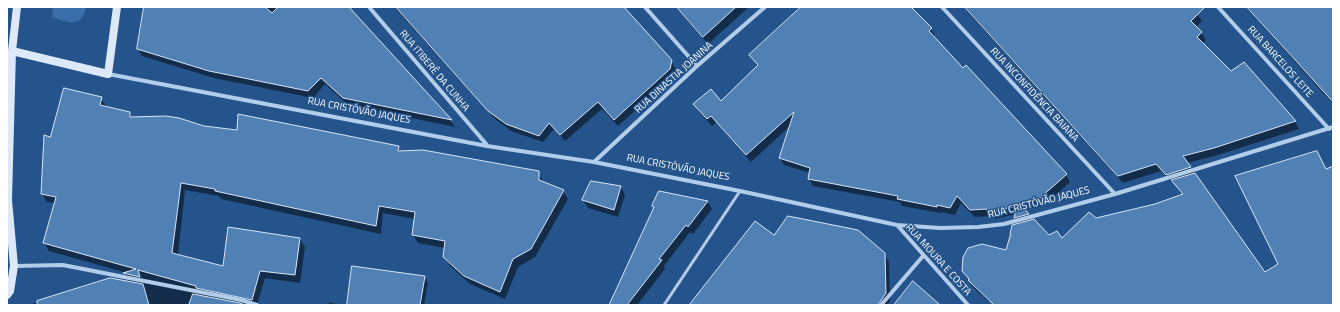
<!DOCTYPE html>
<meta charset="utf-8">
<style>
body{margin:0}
#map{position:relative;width:1340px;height:312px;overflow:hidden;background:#24548b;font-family:"Titillium Web",sans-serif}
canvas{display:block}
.frame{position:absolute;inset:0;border:8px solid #fff;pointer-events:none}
</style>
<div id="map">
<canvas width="1340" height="312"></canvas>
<div class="frame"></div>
</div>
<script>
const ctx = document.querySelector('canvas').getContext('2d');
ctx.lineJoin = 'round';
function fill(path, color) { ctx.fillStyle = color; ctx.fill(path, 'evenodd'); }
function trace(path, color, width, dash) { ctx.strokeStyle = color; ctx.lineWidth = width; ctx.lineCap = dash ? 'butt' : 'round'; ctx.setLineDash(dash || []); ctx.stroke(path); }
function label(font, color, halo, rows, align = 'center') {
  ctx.font = font + ' "Titillium Web",sans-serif'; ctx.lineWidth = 3; ctx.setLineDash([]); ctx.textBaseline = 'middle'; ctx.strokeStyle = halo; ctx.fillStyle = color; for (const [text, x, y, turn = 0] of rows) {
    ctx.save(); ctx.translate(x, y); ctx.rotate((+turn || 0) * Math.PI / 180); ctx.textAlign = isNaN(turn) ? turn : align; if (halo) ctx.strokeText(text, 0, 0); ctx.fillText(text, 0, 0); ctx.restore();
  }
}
fill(new Path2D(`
 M53,7H86C82,28 69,23 52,17Z`), '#396ea8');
fill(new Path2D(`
 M146,7H348L451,121L455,127L348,105L325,84L313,98L214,78L142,56L138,49Z
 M394,7H623L671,61L675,68L674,76L618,126L602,109L565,141L554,129L543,142L511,131L494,118Z
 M686,7H749L708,44L686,19L681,11Z
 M803,7H910L931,29L935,36L934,37L962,69L966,66L1066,175L1070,182L1045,205L1024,210L1032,221L1049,237L1061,239L1096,219L1156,205L1183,195L1173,181L1171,182L1161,171L1123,183L968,12L965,7H1192L1202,21L1196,27L1201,33L1206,40L1202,44L1231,73L1243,64L1295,122L1299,129L1218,155L1187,163L1265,273L1279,265L1333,185V305H996L990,299L988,301L973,287L963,271L1007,251L1012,236L1019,225L1015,218L1016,214L994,219L992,216L975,217L961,203L955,215L942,212L941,213L902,206L900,202L813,186L809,179L810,173L784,165L780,158L790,126L751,162L716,122L712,126L699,112L695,105L721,102L758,67L750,55Z
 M1246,7H1333V104Z
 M101,98L106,106L130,113L132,118L204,127L398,147L401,152L538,172L543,182L563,191L568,199L535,257L518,267L505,299L470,284L449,265L444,256L445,248L418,243L413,235L415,219L383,213L381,234L221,199L219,196L185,190L178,255L223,267L300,239L305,247L300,283L265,278L257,305H32V304L110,279L130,283L125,274L127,273L49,251L44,243L55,203L47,202L42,193L50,138Z
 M591,182L621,187L625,195L618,217L588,208L583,200Z
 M659,193L708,202L712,209L693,234L690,232L664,266L665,269L637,305H610L655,209L653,206Z
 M774,237L884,254L889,262L890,301L887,305H696Z
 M424,277L428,283L424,305H348Z
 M329,302L338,305H329Z`), '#0007');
const building = new Path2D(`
 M144,7H265L272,13L278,7H349L452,120L343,98L321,78L308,91L209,71L137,49Z
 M396,7H624L672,60L670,69L614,120L598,102L560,135L549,123L539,136L506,124L488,111Z
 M677,7H736L703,37Z
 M801,7H911L932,28L929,31L963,68L966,65L1067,174L1040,198L1019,203L1029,214L1014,218L1017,206L989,212L986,209L970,210L957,196L950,208L937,205V207L897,199L898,196L808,179L810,168L779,158L794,112L746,155L711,116L707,119L693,104L711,89L721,101L758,65L749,55Z
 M965,7H1205L1191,21L1202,32L1197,37L1231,71L1244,62L1296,121L1214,148L1183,156L1191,167L1166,175L1156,164L1118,176Z
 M1247,7H1333V102L1297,62Z
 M64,88L102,97L100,105L130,112V117L166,116L179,118L204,126L237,130L238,114L399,146L398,151L423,150L539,171V180L564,190L531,249L513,259L500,292L464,276L443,257L445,241L412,235L415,212L379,206L376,226L215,191V189L181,183L172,253L223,266L228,227L300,238L295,275L260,271L252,300L196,288V286L138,270L140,277L123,273L136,269L43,243L56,197L41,194L44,135L50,137Z
 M1317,151L1326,169L1333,166V305H994L968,280L969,279L962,271L963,257L968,248L982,244L1006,250L1010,236H1011L1010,234L1012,225L1034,219L1049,235L1057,231L1062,238L1089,212L1096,218L1155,204L1183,194L1171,180L1195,173L1265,272L1278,264L1235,176Z
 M591,181L621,186L614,210L582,200Z
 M659,191L708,201L688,227L686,225L659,259L662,260L627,305H609L654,207L652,206Z
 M788,216L858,230L885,253L886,293L878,305H689L755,221L774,235Z
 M352,266L425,276L420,305H347Z
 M110,278L143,284L149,305H37V301Z
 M913,281L940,305H894Z
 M193,294L240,303L245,305H189Z`);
fill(building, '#5180b4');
trace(building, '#d6e6f8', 1);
trace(new Path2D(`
 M664,305L740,191`), '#b2cdea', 3);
trace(new Path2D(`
 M369,7L487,145
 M645,7L697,66
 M942,7L1115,194
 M1218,7L1329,129
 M108,74L487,146L594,162L740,191L897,225L940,228L978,227L1004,224L1115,194L1333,127
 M594,162L697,66L765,7
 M897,225L968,305
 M14,266L63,265L241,300L257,305
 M881,305L923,256`), '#b2cdea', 4);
trace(new Path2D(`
 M12,51L108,74L117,7
 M7,295L10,291L14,266L8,200L12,51L17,7`), '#dde9f8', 8);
label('10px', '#fff', '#24548b', [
 ["RUA BARCELOS LEITE",1280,62,48],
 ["RUA ITIBERÊ DA CUNHA",434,71,50],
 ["RUA DINASTIA JOANINA",674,78,-42],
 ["RUA INCONFIDÊNCIA BAIANA",1034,95,47],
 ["RUA CRISTÓVÃO JAQUES",359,111,11],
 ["RUA CRISTÓVÃO JAQUES",678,168,11],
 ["RUA CRISTÓVÃO JAQUES",1039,203,-14],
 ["RUA MOURA E COSTA",938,260,48]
]);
</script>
